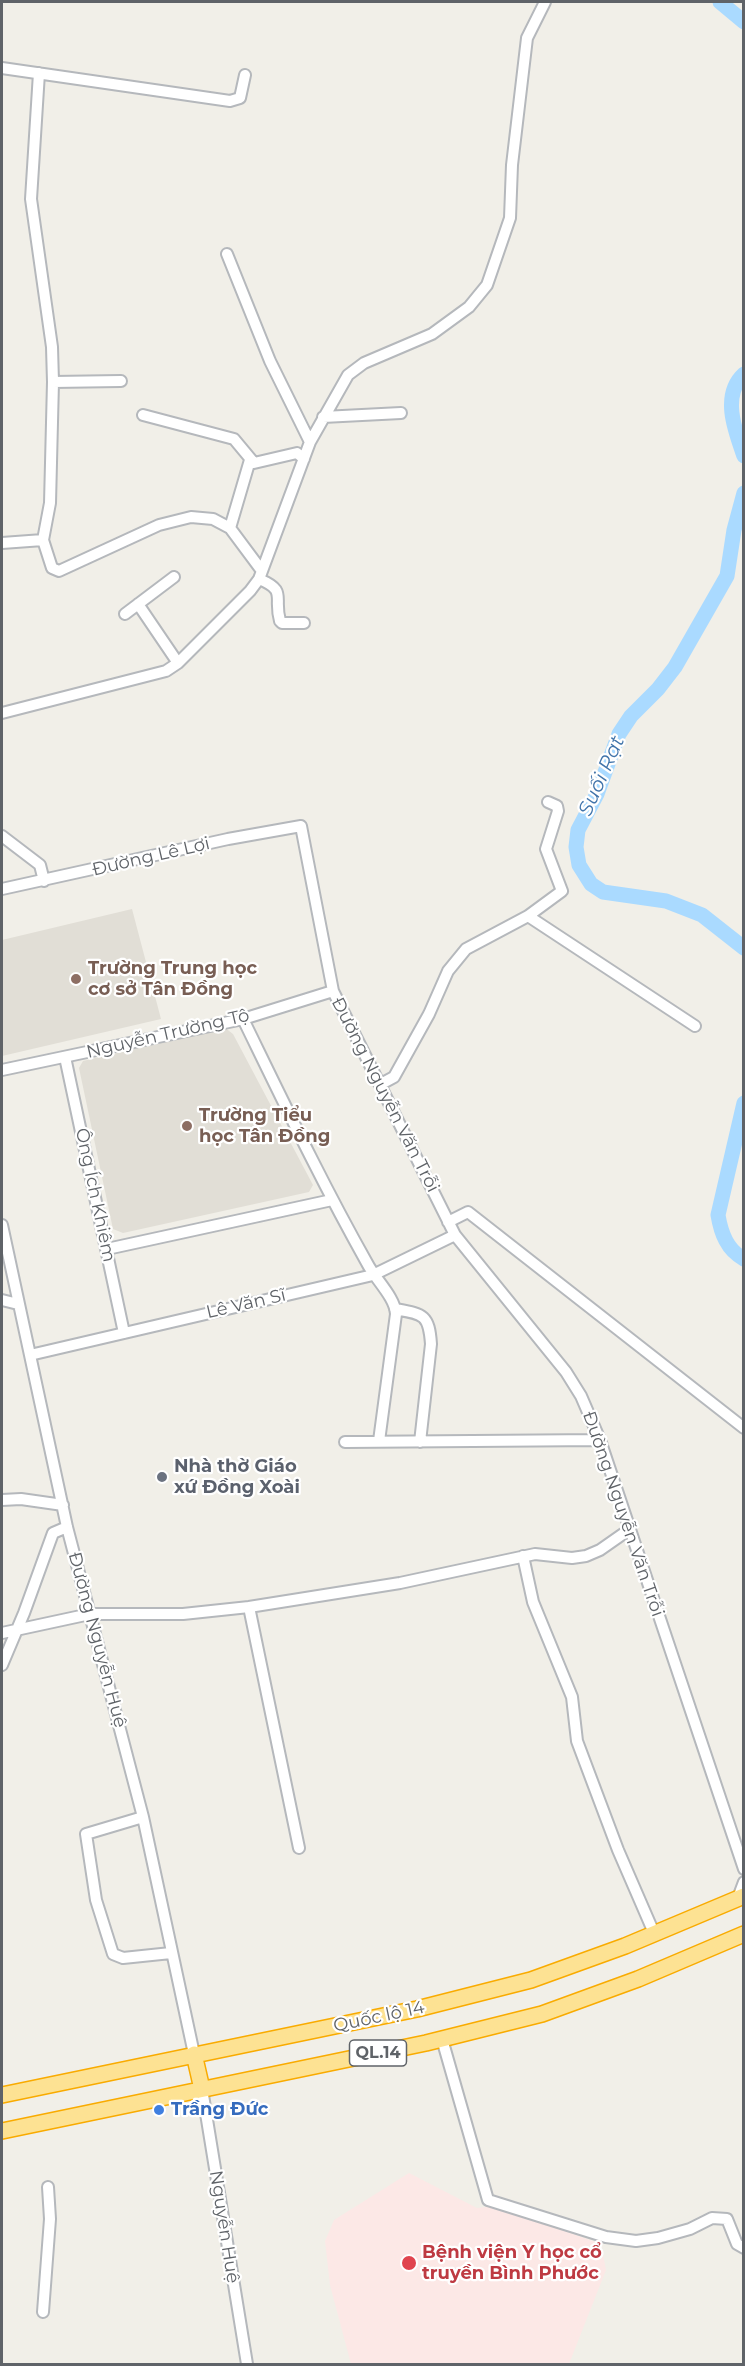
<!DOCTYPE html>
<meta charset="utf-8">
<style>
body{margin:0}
#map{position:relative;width:745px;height:2366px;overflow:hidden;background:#f1efe8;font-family:Montserrat,sans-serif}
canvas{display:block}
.frame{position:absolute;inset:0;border:3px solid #5f6368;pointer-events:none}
</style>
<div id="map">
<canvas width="745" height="2366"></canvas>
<div class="frame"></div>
</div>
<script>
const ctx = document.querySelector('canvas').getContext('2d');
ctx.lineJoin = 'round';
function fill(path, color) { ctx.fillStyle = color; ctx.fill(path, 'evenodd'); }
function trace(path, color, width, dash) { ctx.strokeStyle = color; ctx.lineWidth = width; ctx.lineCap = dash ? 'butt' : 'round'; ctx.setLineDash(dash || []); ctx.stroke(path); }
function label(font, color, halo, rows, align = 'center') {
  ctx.font = font + ' Montserrat,sans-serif'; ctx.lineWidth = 4.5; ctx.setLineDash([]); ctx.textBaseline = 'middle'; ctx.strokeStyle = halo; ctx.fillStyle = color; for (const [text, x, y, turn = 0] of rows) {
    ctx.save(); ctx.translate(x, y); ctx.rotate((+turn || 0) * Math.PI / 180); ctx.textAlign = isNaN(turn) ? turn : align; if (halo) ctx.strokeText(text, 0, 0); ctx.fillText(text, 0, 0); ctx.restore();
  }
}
fill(new Path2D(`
 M132,909L161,1019L2,1056V940Z
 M224,1027L233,1034L313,1185L309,1192L123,1233L113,1229L79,1068L83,1061Z`), '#e1ded6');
fill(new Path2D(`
 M409,2173L477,2208L495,2206L601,2244L606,2270L569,2364H351L330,2285L325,2241L334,2220Z`), '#fce8e6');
trace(new Path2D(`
 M720,2L744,22
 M744,374C721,395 735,431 744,456
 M744,493L734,530L727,576L675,667L658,689L631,716L619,734L597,794L578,830L576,847L579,865L591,884L603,892L666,901L702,915L744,948
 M744,1103L718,1215C721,1233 727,1250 744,1259`), '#aadaff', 15);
const minor = new Path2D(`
 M2,68L230,101L240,98L245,75
 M227,254L270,361L310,442
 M53,382L121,381
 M143,415L234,439L254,463L297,453L304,459
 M323,417L401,413
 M230,528L250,460
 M43,540L52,568L59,571L159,525L191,517L213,519L230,528L262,571
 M2,543L43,540L50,503L53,382L52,347L31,199L39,73
 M259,579C288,591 273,597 280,621L282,623H304
 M138,604L178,663
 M125,614L174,577
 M2,713L166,671L178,663L250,591L259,579L310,442L348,375L364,363L432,334L469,307L487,285L510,218L512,165L527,38L545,2
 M2,836L40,865L44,881
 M2,889L228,839L301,826L333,991L455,1235L566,1372L581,1396L600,1440L744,1869
 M528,916L695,1026
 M243,1019C283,1101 322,1183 367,1263C375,1279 395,1297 396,1314L379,1441
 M65,1057L124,1333
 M2,1070L243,1019L333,991
 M381,1084L394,1077L429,1014L448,971L466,949L528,916L562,891L546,849L558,811L557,806L548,802
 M448,1222L468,1212L744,1428
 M2,1225L67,1527L143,1817L194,2054
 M107,1249L332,1200
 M2,1300L18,1304
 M395,1309C423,1314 429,1314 431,1344L420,1442
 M30,1355L373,1275L455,1235
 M345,1442L600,1440
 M2,1500L21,1499L63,1505
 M523,1556L533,1602L572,1697L577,1741L618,1850L654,1933
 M249,1607L299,1848
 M2,1633L90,1614H183L249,1607L400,1583L535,1554L572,1558L586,1556L600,1550L630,1529
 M2,1665L24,1613L53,1533L67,1527
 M143,1817L86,1834L96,1900L113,1954L123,1958L171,1953
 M738,1898L744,1882
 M442,2039L488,2200L606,2237L636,2241L658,2238L690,2229L712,2218L727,2219L737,2244L744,2248
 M202,2089L247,2364
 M43,2312L50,2219L48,2187`);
const highway = new Path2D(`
 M194,2054L202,2089
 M2,2095L417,2009L531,1980L625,1946L744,1896
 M2,2131L426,2043L542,2014L638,1979L744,1934`);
trace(minor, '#b5b8bc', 14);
trace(highway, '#f9ab00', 18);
trace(minor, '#fff', 10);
trace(highway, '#fde293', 15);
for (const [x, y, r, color] of [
 [76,979,6,"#8d6e63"],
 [187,1126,6,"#8d6e63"],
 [162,1477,6,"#6b7280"],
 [159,2110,6,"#3f7fe0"],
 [409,2263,8,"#e0444e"]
]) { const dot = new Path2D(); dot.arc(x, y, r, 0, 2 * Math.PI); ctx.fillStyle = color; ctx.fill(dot); trace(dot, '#fff', 2); }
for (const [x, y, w] of [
 [378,2053,57]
]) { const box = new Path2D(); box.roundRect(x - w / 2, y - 13, w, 26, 4.5); ctx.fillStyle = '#fff'; ctx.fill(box); trace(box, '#5f6368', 1.5); }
label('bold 16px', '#5f6368', null, [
 ["QL.14",378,2053]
]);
label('18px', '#5f6368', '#fff', [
 ["Đường Lê Lợi",151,857,-13],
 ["Nguyễn Trường Tộ",168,1034,-13],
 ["Đường Nguyễn Văn Trỗi",385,1095,63],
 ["Ông Ích Khiêm",95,1195,78],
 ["Lê Văn Sĩ",246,1304,-13],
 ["Đường Nguyễn Văn Trỗi",623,1514,71],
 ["Đường Nguyễn Huệ",97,1640,75],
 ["Quốc lộ 14",379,2017,-12],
 ["Nguyễn Huệ",224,2227,81]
]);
label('bold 18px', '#785e54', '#fff', [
 ["Trường Trung học",88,969],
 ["cơ sở Tân Đồng",88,990],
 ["Trường Tiểu",199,1116],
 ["học Tân Đồng",199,1137]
], 'left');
label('bold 18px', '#5b616d', '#fff', [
 ["Nhà thờ Giáo",174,1467],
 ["xứ Đồng Xoài",174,1488]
], 'left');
label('bold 18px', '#366cbe', '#fff', [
 ["Trầng Đức",171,2110]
], 'left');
label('bold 18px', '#be3a42', '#fff', [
 ["Bệnh viện Y học cổ",422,2253],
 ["truyền Bình Phước",422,2274]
], 'left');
label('italic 20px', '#4174aa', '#fff', [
 ["Suối Rạt",602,776,-66]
]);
</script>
